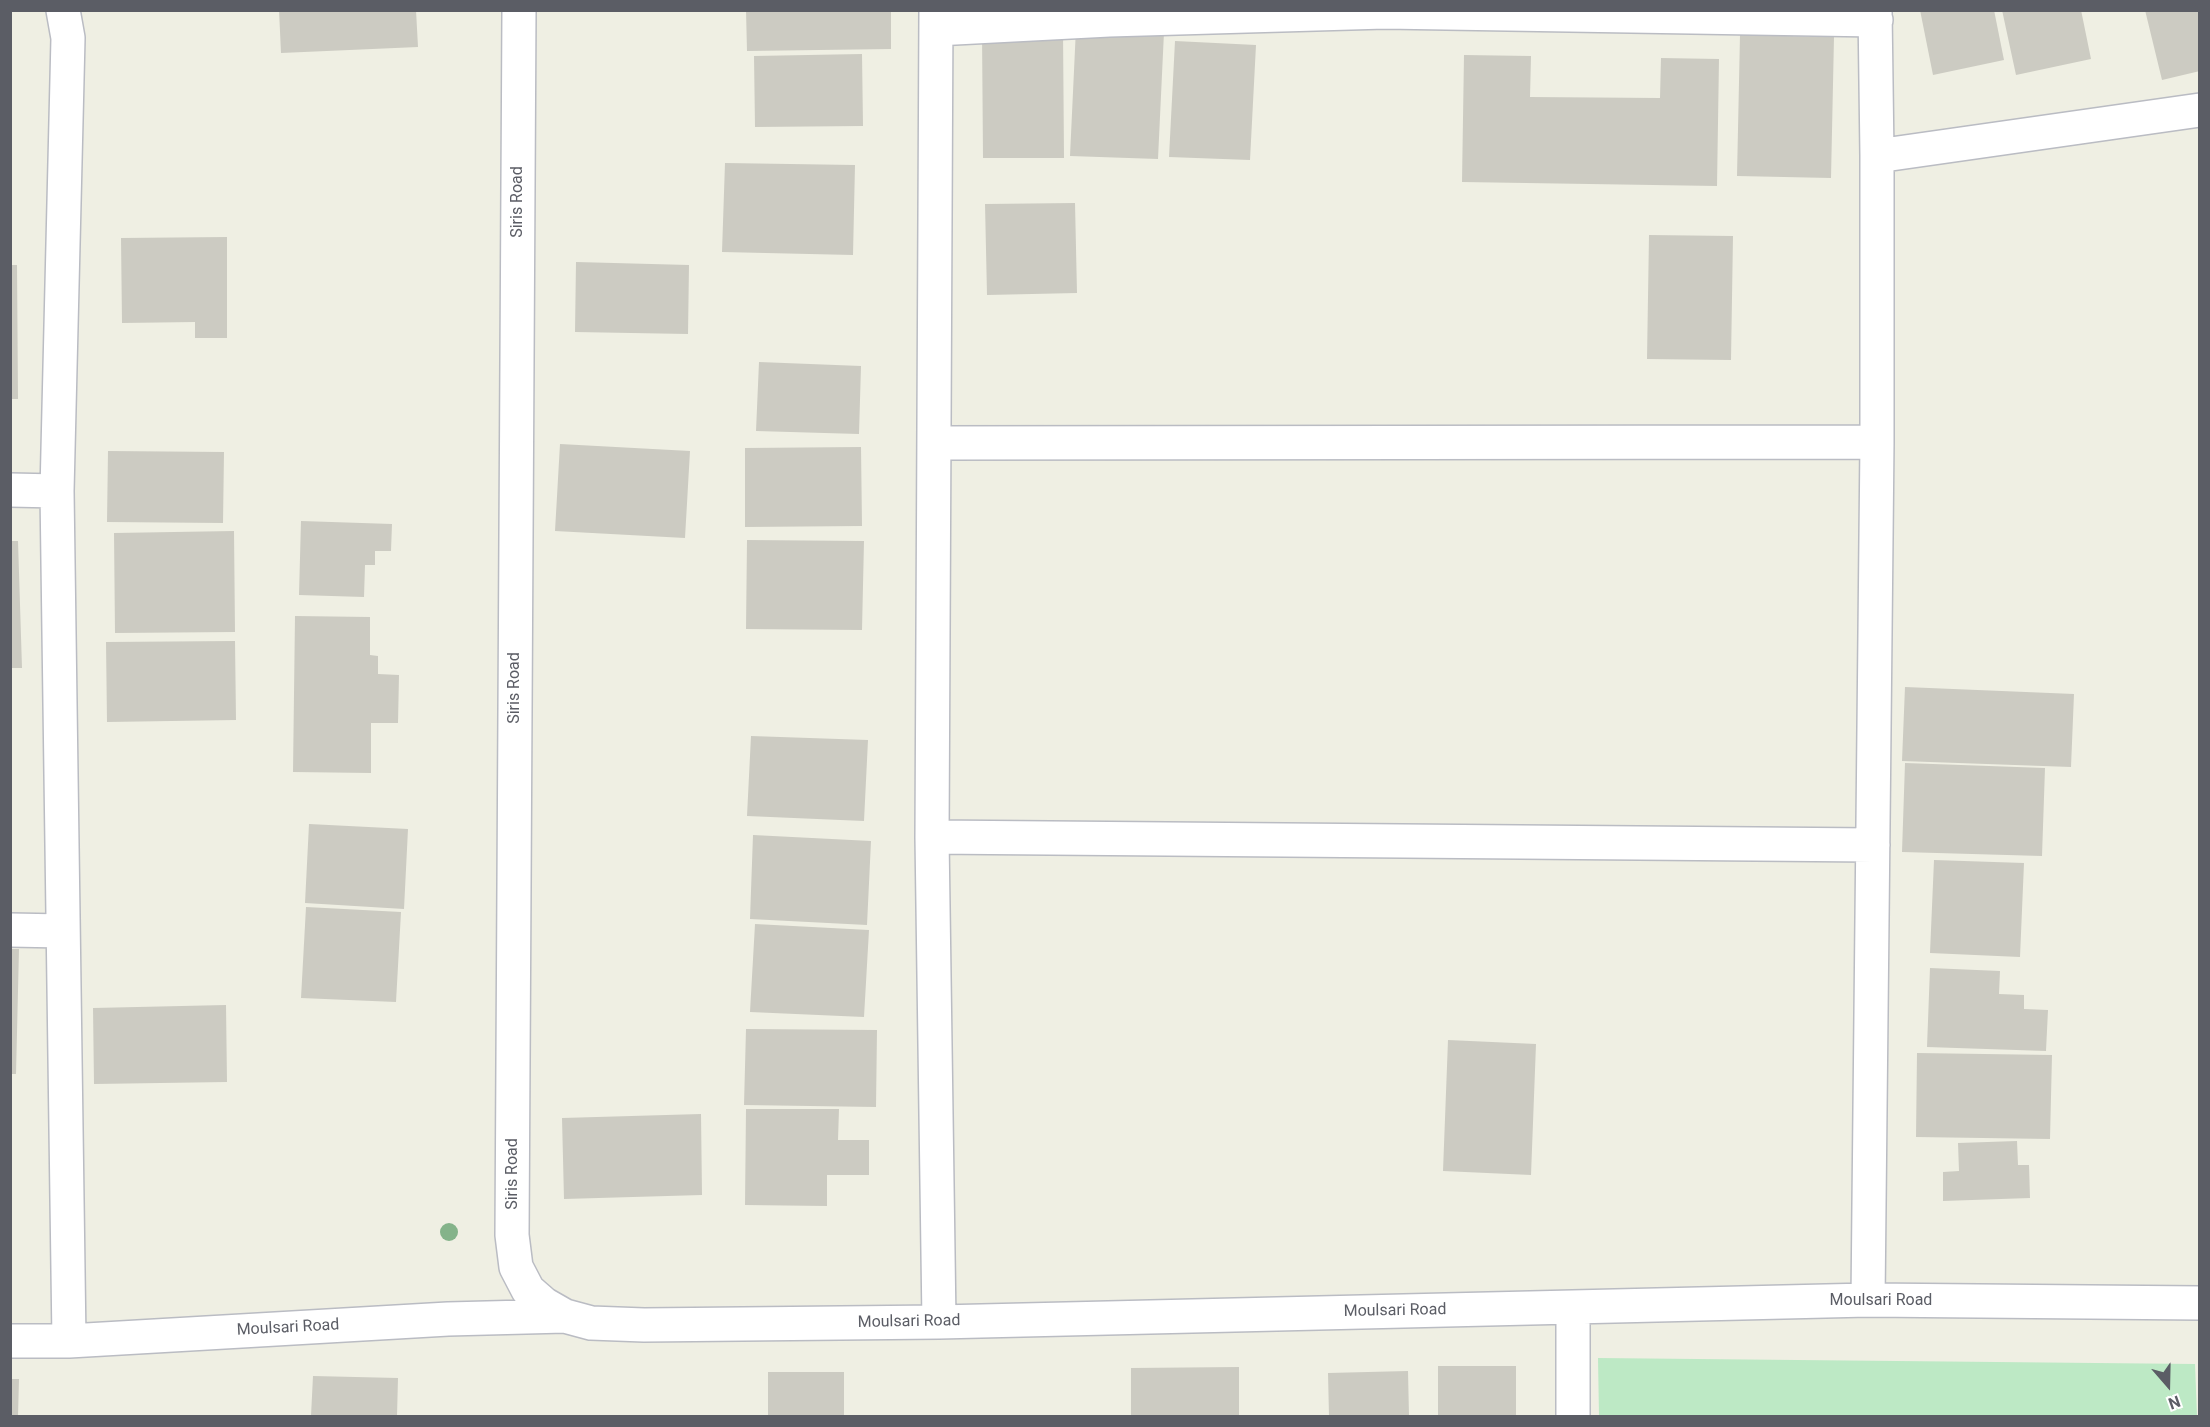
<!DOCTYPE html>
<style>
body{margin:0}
#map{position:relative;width:2210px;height:1427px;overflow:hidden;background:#efefe3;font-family:Roboto,sans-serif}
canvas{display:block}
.frame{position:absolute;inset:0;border:12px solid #5b5d65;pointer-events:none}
.north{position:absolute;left:2138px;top:1355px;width:60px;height:60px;-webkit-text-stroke:4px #fff;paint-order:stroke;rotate:160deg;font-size:16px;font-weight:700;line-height:24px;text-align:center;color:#5b5d65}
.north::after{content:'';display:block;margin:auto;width:21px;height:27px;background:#5b5d65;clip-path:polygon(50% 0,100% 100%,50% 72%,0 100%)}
</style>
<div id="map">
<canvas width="2210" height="1427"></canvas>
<div class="frame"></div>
<div class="north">N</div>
</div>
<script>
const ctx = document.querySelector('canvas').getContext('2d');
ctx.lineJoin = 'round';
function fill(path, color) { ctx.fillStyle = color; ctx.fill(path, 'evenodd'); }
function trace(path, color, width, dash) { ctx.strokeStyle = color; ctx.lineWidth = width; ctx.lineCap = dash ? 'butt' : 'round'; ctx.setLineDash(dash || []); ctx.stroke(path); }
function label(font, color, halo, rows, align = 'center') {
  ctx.font = font + ' Roboto,sans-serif'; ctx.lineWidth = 5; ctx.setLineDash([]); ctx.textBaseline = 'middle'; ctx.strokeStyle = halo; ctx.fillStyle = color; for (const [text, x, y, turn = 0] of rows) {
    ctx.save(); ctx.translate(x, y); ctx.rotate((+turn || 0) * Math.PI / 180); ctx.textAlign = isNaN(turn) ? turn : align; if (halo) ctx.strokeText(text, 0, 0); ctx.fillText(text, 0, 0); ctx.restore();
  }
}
fill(new Path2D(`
 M1598,1358L2195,1364L2197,1416H1599Z`), '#bde9c5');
fill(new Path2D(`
 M279,10H416L418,47L281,53Z
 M746,10H891V49L747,51Z
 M1920,10H1994L2004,60L1933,75Z
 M2002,10H2081L2091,59L2016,75Z
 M2145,10H2200V71L2162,80Z
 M1076,28L1164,32L1158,159L1070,156Z
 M1063,31L1064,158H983L982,32Z
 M1740,35L1834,37L1831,178L1737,176Z
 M1175,41L1256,45L1250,160L1169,157Z
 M862,54L863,126L755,127L754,56Z
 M1464,55L1531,56L1530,97L1660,98L1661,58L1719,59L1717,186L1462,182Z
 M725,163L855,165L853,255L722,252Z
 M1075,203L1077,293L987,295L985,204Z
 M1649,235L1733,236L1731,360L1647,359Z
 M227,237V338H195V322L122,323L121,238Z
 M576,262L689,265L688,334L575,332Z
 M10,265H17L18,399H10Z
 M759,362L861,366L859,434L756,431Z
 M560,444L690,451L685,538L555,531Z
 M861,447L862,526L745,527V448Z
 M108,451L224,452L223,523L107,522Z
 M301,521L392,524L391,551H375V565H365L364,597L299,595Z
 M234,531L235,632L115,633L114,533Z
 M747,540L864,541L862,630L746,629Z
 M10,541H18L22,668H10Z
 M295,616L370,617V655L378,656V674L399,675L398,723H371V773L293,772Z
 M235,641L236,720L107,722L106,642Z
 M1905,687L2074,694L2071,767L1902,761Z
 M751,736L868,740L864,821L747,816Z
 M1905,763L2045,768L2042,856L1902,852Z
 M309,824L408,829L404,909L305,903Z
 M753,835L871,841L867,925L750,919Z
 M1934,860L2024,863L2020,957L1930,953Z
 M306,907L401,912L396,1002L301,998Z
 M755,924L869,930L864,1017L750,1012Z
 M10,949H19L16,1074H10Z
 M1930,968L2000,971L1999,994L2024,995V1009L2048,1010L2046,1051L1927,1047Z
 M226,1005L227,1082L94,1084L93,1008Z
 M746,1029L877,1030L876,1107L744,1105Z
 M1448,1040L1536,1044L1531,1175L1443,1171Z
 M1917,1053L2052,1055L2050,1139L1916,1137Z
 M746,1109H839L838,1140H869V1175H827V1206L745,1205Z
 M701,1114L702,1195L564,1199L562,1118Z
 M2017,1141L2018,1165H2029L2030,1198L1943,1201V1172L1959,1171L1958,1143Z
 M1438,1366H1516V1416H1438Z
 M1239,1367V1416H1131V1368Z
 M1408,1371L1409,1416H1329L1328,1373Z
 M768,1372H844V1416H768Z
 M313,1376L398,1378L397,1416H311Z
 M10,1379H19L18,1416H10Z`), '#cccbc2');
const minor = new Path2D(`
 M63,10L68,38L57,491L69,1341
 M519,10L512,1235L516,1267L528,1290L544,1304L565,1316L591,1323L644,1325L939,1322L1868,1300L2200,1303
 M936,10L932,837L939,1322
 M1875,10L1877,156
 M936,29L1109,20L1385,12L1876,20
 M934,443L1877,442
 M10,490L57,491
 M932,837L1873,845
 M10,930L63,931
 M1868,1300L1877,442V156L2200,110
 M10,1341H69L448,1319L565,1316
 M1573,1416V1307`);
trace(minor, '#babcc3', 36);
trace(minor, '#fff', 33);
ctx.fillStyle = '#84b38a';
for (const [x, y] of [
 [449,1232]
]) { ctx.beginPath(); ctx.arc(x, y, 9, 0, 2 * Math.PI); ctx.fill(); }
label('16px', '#5b5d65', '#fff', [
 ["Siris Road",518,202,-90],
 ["Siris Road",515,688,-90],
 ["Siris Road",513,1174,-90],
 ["Moulsari Road",1881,1301],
 ["Moulsari Road",1395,1311,-1],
 ["Moulsari Road",909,1322,-1],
 ["Moulsari Road",288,1328,-3]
]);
</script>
